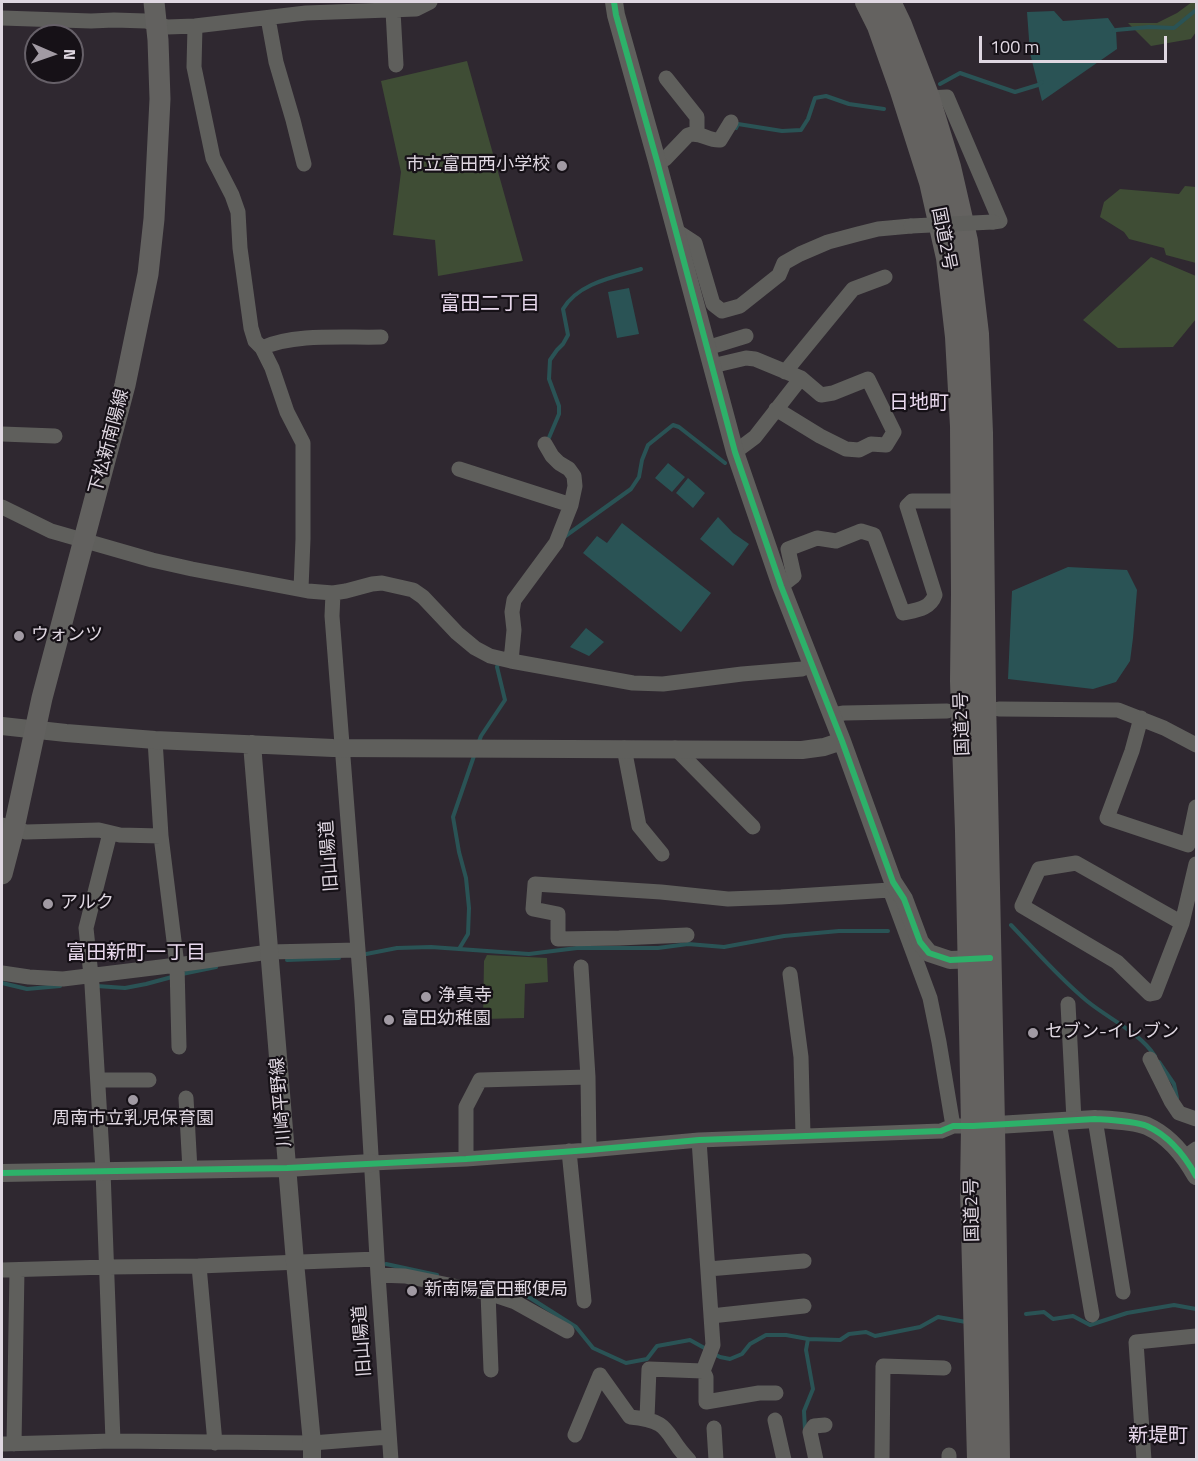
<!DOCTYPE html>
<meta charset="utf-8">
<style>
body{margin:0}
#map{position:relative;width:1198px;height:1461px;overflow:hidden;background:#2f2830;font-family:"Titillium Web",sans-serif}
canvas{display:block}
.frame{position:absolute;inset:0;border:3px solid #dfd7e1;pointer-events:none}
.north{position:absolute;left:24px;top:24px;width:60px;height:60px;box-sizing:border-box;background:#161117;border:2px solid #666068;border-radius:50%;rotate:92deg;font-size:16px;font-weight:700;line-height:24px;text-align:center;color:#dfd7e1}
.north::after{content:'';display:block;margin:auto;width:21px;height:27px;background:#a19aa3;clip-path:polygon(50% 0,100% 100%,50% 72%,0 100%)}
.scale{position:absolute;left:979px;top:36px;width:188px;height:27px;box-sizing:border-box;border:3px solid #dfd7e1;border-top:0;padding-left:8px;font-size:18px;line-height:21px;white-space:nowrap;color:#dfd7e1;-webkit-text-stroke:4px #161117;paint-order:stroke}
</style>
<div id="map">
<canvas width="1198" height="1461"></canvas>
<div class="frame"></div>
<div class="north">N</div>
<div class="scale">100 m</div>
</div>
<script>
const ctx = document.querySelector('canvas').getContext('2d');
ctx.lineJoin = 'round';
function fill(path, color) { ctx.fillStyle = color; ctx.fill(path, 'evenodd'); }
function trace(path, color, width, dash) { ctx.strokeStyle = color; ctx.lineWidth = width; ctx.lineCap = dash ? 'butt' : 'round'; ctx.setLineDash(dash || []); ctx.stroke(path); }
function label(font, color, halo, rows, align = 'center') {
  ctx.font = font + ' "Titillium Web","Noto Sans JP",sans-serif'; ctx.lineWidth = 4.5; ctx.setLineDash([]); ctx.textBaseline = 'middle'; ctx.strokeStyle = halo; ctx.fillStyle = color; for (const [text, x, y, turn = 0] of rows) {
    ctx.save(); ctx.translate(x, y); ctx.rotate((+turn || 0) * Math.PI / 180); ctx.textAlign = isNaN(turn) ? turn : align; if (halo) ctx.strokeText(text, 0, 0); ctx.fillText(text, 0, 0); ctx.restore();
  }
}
fill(new Path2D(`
 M1192,2H1196V32L1191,39L1151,46L1128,23H1157L1177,13Z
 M467,61L523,261L438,276L435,240L393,235L401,172L381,81Z
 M1185,186L1196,187V263L1166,255L1164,248L1129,239L1124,232L1100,217L1104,202L1120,189L1179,194Z
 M1151,257L1196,276V319L1173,347L1118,348L1083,320Z
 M487,955L547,958L548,982L525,984L524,1018L483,1019L484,961Z`), '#3f4d35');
fill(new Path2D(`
 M1054,11L1063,21L1108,18L1116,30L1117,49L1042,101L1030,53L1027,12Z
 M629,288L639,334L617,338L608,292Z
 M668,463L685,477L672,492L655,478Z
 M688,478L705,493L693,508L676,493Z
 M718,517L733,533L749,544L733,566L700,539Z
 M622,523L711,593L681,632L583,553L597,536L607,543Z
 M1068,567L1127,570L1137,590L1133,638L1130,661L1116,682L1093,689L1008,679L1012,591Z
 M586,628L604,642L589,656L570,647Z`), '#2a5355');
trace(new Path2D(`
 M1114,31L1116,30L1149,27L1174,28L1196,10
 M940,84L960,73L1015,92L1038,85L1042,82
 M736,128L738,124L782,131L801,130L808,119L815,98L826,96L849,104L884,109
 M548,440L559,414V406L549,379L550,360L557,350L563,344L568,335L563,309C578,283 614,277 641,269
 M564,537L631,489L639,477L642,460L648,445L673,425L679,427L725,463
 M478,744L481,736L505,700L497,667L499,661
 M1011,925C1036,951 1059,978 1087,1001C1109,1019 1139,1032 1155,1056
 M459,949L468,934L469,908L466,878L459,852L453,817L475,753
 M361,955L397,948L431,947L529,954L577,948H658L688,944L724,947L784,936L839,931H888
 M287,960L339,958
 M182,974L216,967
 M2,983L27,989L60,986
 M97,986L125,988L146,984L172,977
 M1159,1062L1174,1084L1177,1098
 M386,1264L437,1275
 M497,1288L524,1294L576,1327L593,1348L626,1363L647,1359L657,1346L690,1340L708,1350
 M1026,1314L1044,1312L1053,1319L1073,1316L1090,1325L1127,1313L1174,1305L1196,1309
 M714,1354L720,1357L730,1359L742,1354L750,1344L766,1335H786L808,1339L840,1340L849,1334L866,1332L875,1336L920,1327L938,1317L966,1322
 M805,1430L804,1411L813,1389L806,1350L808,1339`), '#2a5355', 4);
trace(new Path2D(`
 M393,11L396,65
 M2,18L91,21L114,20L146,21L167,27L195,26L306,13L416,9L430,2
 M268,18L276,62L293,120L304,164
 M195,26L194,67L213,158L232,195L238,212L240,248L251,328L255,341L262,348L272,368L287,412L303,443V539L301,589
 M666,78L697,117V134
 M928,98L947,97L1000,221L993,222
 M657,161L665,159L688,135C700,131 708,141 720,140L731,122
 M675,230L695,243L713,304L722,311L740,306L779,275L784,263L800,254L828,242L858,234L878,229L911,226
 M262,348C294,333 346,338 381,337
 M707,348L746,336
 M712,366L746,358L755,359L801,378L821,395L833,393L868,379L894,432L886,445L871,444L859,450L846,449L820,436L776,409
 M785,372L853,289L885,277
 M2,434L55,436
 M735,452L755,437L801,378
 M459,469L571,505
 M2,507L51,531L152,560L192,569L308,591L333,593L346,591L372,584L382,583L413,590L423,597L457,633L475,648L490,656L511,661L633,683L663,684L742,674L802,669L811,665
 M781,586L794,576L788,549L817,538L836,541L861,531L874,535L903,613C917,610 930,609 935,595L907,506L912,501H962
 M333,593L332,616L362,1001L378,1275L391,1460
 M511,661L514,630L512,612L514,600L556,543L571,505L575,486L574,476L569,469L559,463L552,456L545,444
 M999,709L1118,710L1164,728L1196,745
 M832,715L844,713L947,711
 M1141,718L1132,751L1107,818L1188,845L1196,807
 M155,740L161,836L177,965L179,1047
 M624,748L639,826L662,854
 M675,748L753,827
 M2,825L26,832L99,830L120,835L161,836
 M110,833L86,928L92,985L103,1171L113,1441
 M890,890L930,998L939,1042L953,1126
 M1182,923L1076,863L1039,869L1022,906L1117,962L1150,994L1155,993L1182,923L1196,864
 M687,935L619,938L558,939V914L533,909L535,884L661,892L728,899L781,897L890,890L893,882
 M581,967L588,1077L589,1150
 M2,973L29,977L63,979L177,965L269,952L357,950
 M790,974L801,1057L803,1135
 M1068,1004L1074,1120
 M1150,1059L1171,1101L1179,1113L1196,1119
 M98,1080H149
 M186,1098L190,1170
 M1095,1119L1123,1292
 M1059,1122L1092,1315
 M569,1151L584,1301
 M1185,1157L1196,1149
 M466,1159V1107L480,1080L588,1077
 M371,1163L466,1159L589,1150L699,1140L941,1131L953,1126H973
 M199,1266L215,1443
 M708,1269L804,1261
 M2,1270L108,1267L199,1266L377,1259
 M378,1275L405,1276L488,1293L515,1302L567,1331
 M488,1293L491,1370
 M711,1316L804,1306
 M703,1371L706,1377V1402L759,1393H776
 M600,1375L630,1417C674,1421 663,1434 689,1460
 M647,1418L649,1369L703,1371L713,1345L699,1140
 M775,1420L784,1460
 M714,1428L716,1460
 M575,1435L600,1375
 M2,1444L113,1441L312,1443L389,1437
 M14,1444L17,1270
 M949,1455V1460
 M816,1460L810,1432L814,1426L825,1425
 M882,1460L883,1366L944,1368
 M1144,1460L1136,1342L1196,1336`), '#5f5f5c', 15);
trace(new Path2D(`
 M614,2L616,15L657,161L735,452L781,586L842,741L893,882L904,899L920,942L929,953L950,960L980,959
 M2,726L66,733L155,740L333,748L802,750L824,747L842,741
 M252,744L295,1262L312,1443V1460
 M981,1126L1095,1119C1110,1120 1134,1121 1147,1126C1169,1136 1185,1156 1196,1176
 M2,1173L287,1168L371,1163`), '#5f5f5c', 18);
trace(new Path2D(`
 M2,874L14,828L42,698L125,385L148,274L154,219L160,99L158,40L154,2`), '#62615f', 21);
trace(new Path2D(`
 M867,2L879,26L902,91L931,182L948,258L957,337L962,426L963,594L962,681L967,831L973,1126L972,1190L979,1460
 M889,2L900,25L928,98L949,167L966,241L977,334L981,433L984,698L993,1125L998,1460`), '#646260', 24);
trace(new Path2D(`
 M911,226L993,222`), '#5f5f5c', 15);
trace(new Path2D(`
 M614,2L616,15L657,161L735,452L781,586L842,741L893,882L904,899L920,942L929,953L950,960L990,958
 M2,1173L287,1168L466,1159L589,1150L699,1140L941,1131L953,1126H973L1095,1119C1110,1120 1134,1121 1147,1126C1169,1136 1185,1156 1196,1176`), '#2db169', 6);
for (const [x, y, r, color] of [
 [562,166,6,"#a19aa3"],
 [19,636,6,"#a19aa3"],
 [48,904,6,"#a19aa3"],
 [426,997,6,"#a19aa3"],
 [389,1020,6,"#a19aa3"],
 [1033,1033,6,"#a19aa3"],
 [133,1100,6,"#a19aa3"],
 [412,1291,6,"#a19aa3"]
]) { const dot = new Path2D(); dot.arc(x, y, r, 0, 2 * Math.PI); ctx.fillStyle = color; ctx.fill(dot); trace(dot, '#161117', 2); }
label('18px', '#dfd7e1', '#161117', [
 ["市立富田西小学校",550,166,"right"],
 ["ウォンツ",31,636],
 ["アルク",60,904],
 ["浄真寺",438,997],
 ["富田幼稚園",401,1020],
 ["セブン-イレブン",1045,1033],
 ["周南市立乳児保育園",133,1120,"center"],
 ["新南陽富田郵便局",424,1291]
], 'left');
label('18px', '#dfd7e1', '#161117', [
 ["国道2号",943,239,79],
 ["下松新南陽線",110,442,-75],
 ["国道2号",963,724,-92],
 ["旧山陽道",330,856,-94],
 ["川崎平野線",282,1102,-95],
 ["国道2号",973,1210,-91],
 ["旧山陽道",363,1341,-94]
]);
label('20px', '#e9d9ed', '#161117', [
 ["富田二丁目",490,305],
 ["日地町",919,404],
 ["富田新町一丁目",136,954],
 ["新堤町",1158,1437]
]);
</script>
